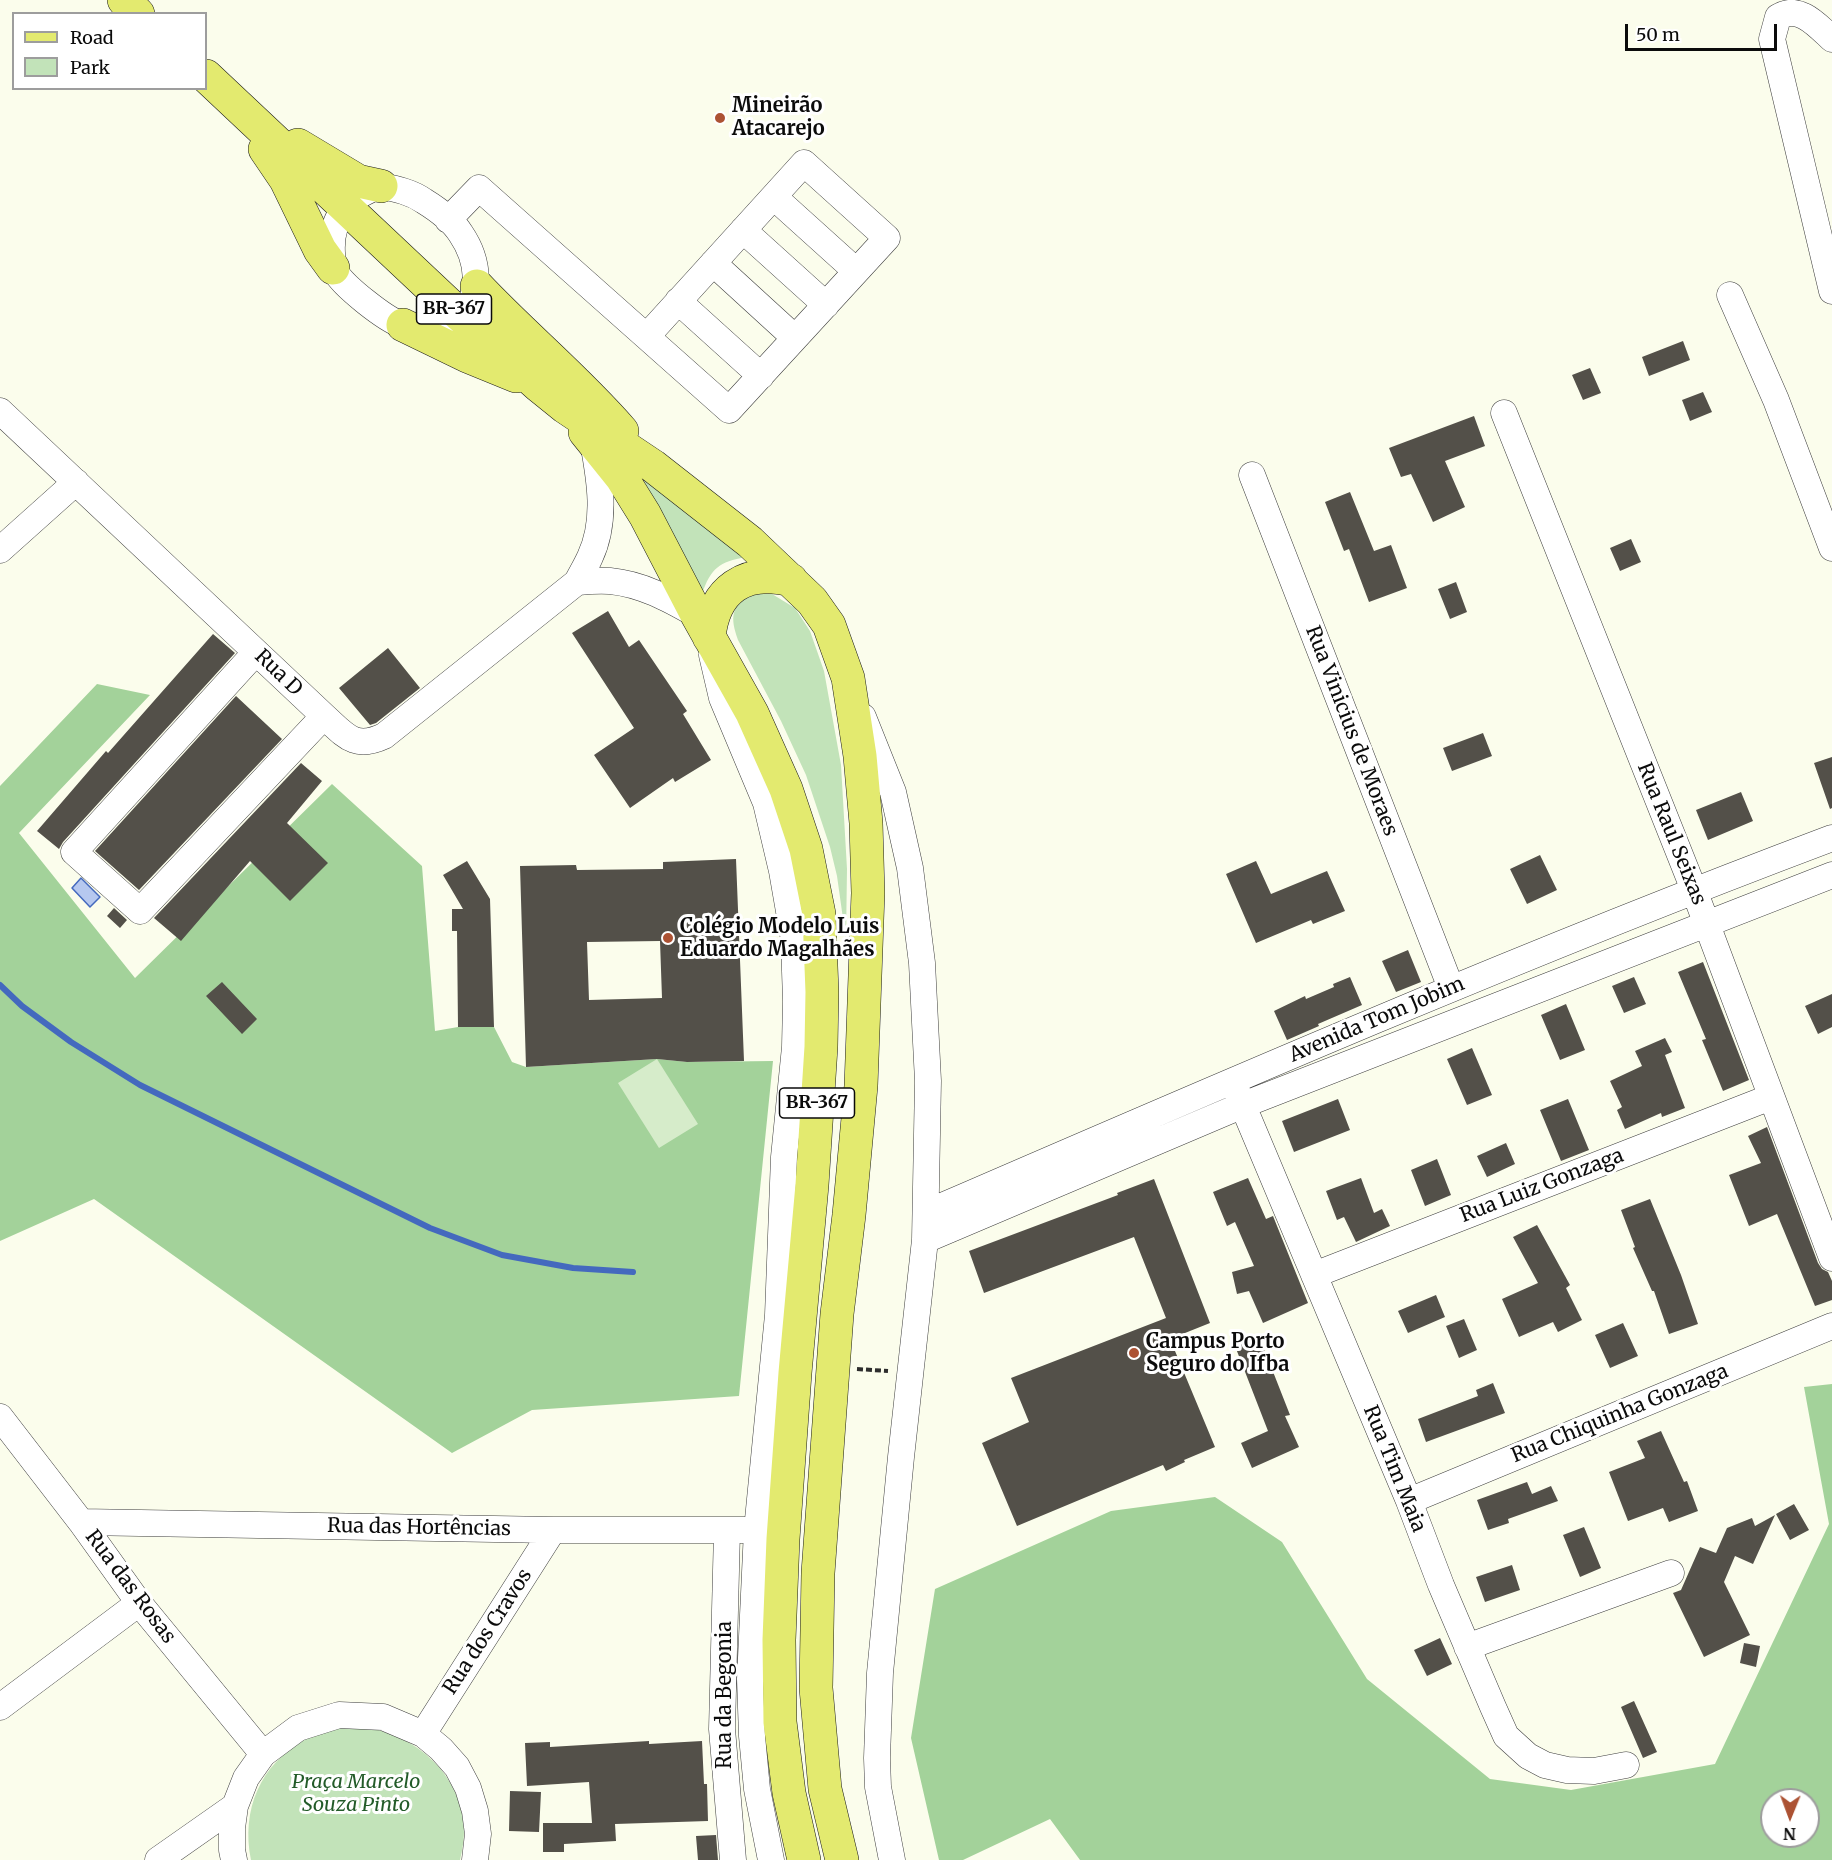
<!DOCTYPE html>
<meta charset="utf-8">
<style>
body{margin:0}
#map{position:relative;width:1832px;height:1860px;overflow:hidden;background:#fbfdec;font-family:Merriweather,serif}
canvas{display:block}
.legend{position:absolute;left:12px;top:12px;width:195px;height:78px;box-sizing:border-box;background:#fff;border:2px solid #9d9d9d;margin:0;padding:8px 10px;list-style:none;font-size:18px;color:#0b0b0b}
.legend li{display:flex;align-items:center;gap:12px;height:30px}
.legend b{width:30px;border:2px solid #9d9d9d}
.north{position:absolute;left:1760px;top:1788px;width:60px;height:60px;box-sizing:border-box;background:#fff;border:2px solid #9d9d9d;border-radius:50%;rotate:181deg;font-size:16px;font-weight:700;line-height:24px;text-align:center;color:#0b0b0b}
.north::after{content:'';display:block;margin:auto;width:21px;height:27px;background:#ac5233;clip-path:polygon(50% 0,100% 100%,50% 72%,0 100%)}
.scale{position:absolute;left:1625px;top:24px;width:152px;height:27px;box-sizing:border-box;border:3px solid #0b0b0b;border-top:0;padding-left:8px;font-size:18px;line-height:21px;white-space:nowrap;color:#0b0b0b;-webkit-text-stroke:4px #fff;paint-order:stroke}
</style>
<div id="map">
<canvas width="1832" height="1860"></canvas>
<ul class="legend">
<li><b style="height:8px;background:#e3ea6f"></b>Road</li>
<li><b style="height:16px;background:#c2e3b9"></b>Park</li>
</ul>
<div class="north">N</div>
<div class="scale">50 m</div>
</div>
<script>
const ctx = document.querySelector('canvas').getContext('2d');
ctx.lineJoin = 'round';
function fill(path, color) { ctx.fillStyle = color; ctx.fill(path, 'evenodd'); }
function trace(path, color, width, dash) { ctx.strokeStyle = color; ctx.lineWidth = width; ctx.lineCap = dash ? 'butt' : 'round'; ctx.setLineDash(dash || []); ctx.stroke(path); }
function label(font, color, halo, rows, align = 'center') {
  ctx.font = font + ' Merriweather,serif'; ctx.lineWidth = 6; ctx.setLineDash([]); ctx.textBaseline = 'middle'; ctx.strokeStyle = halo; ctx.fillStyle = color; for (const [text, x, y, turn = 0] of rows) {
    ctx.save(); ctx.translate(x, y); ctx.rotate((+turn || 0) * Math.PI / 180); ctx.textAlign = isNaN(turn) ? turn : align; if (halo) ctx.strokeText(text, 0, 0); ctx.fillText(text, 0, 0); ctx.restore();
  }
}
fill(new Path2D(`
 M642,477L746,557C719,562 711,568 702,594Z
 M755,594H772L795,608L810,631L824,671L841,765L847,869L846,940L837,876L830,847L806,775L781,721L738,640C730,617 730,605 755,594Z
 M337,1728C347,1728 359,1726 369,1728C420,1737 464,1779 464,1832C464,1841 462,1851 460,1860H251C241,1810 260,1764 306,1739C315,1734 327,1732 337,1728Z`), '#c2e3b9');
fill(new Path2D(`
 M97,684L150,695L19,833L135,978L332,784L422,866L435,1031L458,1027H494L512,1062L526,1067L657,1059L687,1062L773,1061L739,1396L532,1410L452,1453L94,1199L0,1241V786Z
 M1832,1384V1860H1080L1050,1819L963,1860H939L911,1738L935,1589L1111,1511L1215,1497L1282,1542L1367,1679L1490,1779L1571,1790L1715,1764L1829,1524L1804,1387ZM1772,1800H1808V1836H1772Z`), '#a3d29a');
fill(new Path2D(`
 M657,1059L698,1124L659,1148L618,1083Z`), '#d6ecca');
const water = new Path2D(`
 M81,878L100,897L90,907L72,888Z`);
fill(water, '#b6c8ef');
trace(water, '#4469be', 1.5);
trace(new Path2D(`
 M0,985L22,1006L71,1042L140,1085L430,1228L502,1255L573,1268L633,1272`), '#4469be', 6);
fill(new Path2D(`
 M1683,341L1690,360L1649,376L1642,357Z
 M1590,368L1601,393L1583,400L1572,375Z
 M1703,392L1712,412L1690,421L1682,400Z
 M1474,416L1485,446L1445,461L1465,507L1433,522L1411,474L1401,477L1389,448Z
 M1350,492L1374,551L1391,545L1407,588L1369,602L1349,549L1344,551L1325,502Z
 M1631,539L1641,562L1620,571L1610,548Z
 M1456,582L1467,612L1450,619L1438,589Z
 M608,611L629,647L639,640L687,711L683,714L711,760L675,782L673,778L630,808L594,755L634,728L572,633Z
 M213,634L235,653L63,842L59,849L37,831L106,751L108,753Z
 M388,648L420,688L376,723L370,725L339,688Z
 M236,696L282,739L139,890L95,851Z
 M1483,733L1492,756L1452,771L1443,748Z
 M1832,757V808L1830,809L1814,763Z
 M301,763L322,781L287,823L328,863L290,901L250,861L181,941L154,918Z
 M1741,792L1753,821L1708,840L1696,810Z
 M1540,855L1557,890L1527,904L1510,869Z
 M736,859L744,1061L687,1062L657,1059L526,1067L520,866L576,865L577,870L663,869V862ZM660,941L662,998L589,1000L587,942Z
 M467,861L490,899L494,1027H458L457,931H452V909H463L443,875Z
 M1256,861L1271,894L1327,871L1345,911L1313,924L1311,920L1256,943L1226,874Z
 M114,908L127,920L120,928L107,916Z
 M1408,950L1421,982L1396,992L1382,961Z
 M1703,962L1749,1080L1723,1091L1702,1040L1706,1039L1678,972Z
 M1350,977L1362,1005L1318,1024L1319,1026L1287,1040L1274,1011L1305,996L1306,999L1334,987L1333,984Z
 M1634,977L1646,1004L1624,1013L1612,986Z
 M222,982L257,1019L242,1034L206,996Z
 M1832,994V1027L1818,1034L1805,1006Z
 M1566,1004L1585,1050L1560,1060L1541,1015Z
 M1665,1038L1672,1052L1665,1055L1685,1108L1662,1117L1661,1113L1625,1129L1617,1110L1622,1107L1610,1081L1642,1066L1635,1051Z
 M1472,1048L1492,1095L1467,1105L1447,1059Z
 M1338,1099L1350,1130L1294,1152L1282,1121Z
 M1568,1099L1589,1150L1561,1161L1540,1110Z
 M1767,1127L1818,1263L1822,1269L1828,1272L1832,1281V1300L1815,1306L1777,1214L1749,1226L1729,1175L1761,1163L1748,1136Z
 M1506,1143L1515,1164L1487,1177L1477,1156Z
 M1437,1159L1451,1195L1425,1206L1411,1170Z
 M1248,1178L1266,1219L1273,1216L1308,1303L1263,1323L1249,1291L1237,1294L1232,1272L1254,1266L1235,1222L1227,1226L1213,1192Z
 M1361,1178L1374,1213L1382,1209L1390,1226L1356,1242L1344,1217L1337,1220L1326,1191Z
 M1154,1179L1210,1323L1170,1339L1215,1447L1184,1460L1185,1462L1166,1471L1163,1465L1017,1526L982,1443L1029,1422L1011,1378L1166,1318L1134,1237L984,1293L969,1251L1118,1195L1117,1193Z
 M1650,1199L1681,1275L1698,1324L1669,1334L1654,1291H1652L1633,1248L1635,1247L1621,1210Z
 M1537,1225L1570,1285L1566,1288L1582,1320L1558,1332L1553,1322L1519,1337L1502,1299L1538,1283L1513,1237Z
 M1436,1295L1445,1317L1408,1333L1398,1311Z
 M1464,1319L1477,1350L1459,1358L1446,1326Z
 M1623,1323L1638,1356L1610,1368L1595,1335Z
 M1259,1336L1290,1415L1285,1416L1299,1447L1252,1468L1241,1443L1268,1431L1235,1346Z
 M1493,1383L1505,1413L1426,1442L1418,1419L1478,1396L1476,1390Z
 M1661,1431L1684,1482L1687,1481L1698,1511L1669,1522L1663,1508L1628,1521L1609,1472L1645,1458L1637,1441Z
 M1527,1482L1532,1494L1551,1486L1558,1501L1508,1519L1509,1523L1488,1530L1477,1500Z
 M1794,1504L1809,1530L1790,1540L1776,1514Z
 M1775,1515L1753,1564L1735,1556L1724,1582L1750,1635L1704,1657L1673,1593L1681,1590L1700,1547L1716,1553L1727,1528L1752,1518L1755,1526Z
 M1584,1527L1601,1568L1580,1577L1563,1535Z
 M1512,1565L1520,1590L1485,1602L1476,1577Z
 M1440,1638L1452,1664L1427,1676L1414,1650Z
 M1744,1643L1760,1646L1756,1667L1740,1663Z
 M1634,1701L1657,1752L1643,1758L1621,1707Z
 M649,1741V1744L702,1741L704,1784H707L708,1821L615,1824L616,1841L564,1844V1852H543V1823H592L589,1782L527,1786L525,1743L550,1742V1747Z
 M510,1791L541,1792L539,1832L509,1831Z
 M716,1835L718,1860H698L696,1836Z`), '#535049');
const minor = new Path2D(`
 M1832,39C1817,25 1799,4 1778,17L1772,39L1832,291
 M381,186C397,189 411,192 424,201C437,209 453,221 461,234C478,259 484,296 459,316C446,326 416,330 402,325C385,319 343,286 335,271C332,266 333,259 332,253C330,218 349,195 381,186Z
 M774,197L856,271
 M448,220L479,188L729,410L887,238L804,163L647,336
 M743,230L826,305
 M713,263L795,338
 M1730,295L1776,400L1832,548
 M678,301L761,376
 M0,411L324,716C345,735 354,750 384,736L577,582C581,574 586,566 590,557C607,521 600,480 593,442
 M1504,413L1694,890L1832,1258
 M1252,475L1451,988
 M0,550L76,482
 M577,582C588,581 599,580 610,581C642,584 669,599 697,615
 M256,652L74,852L140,911L324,716
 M712,655L722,698L766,803L782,871L794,940L796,1001L795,1047L784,1157L778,1315L757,1530L750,1679L752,1736L757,1789L771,1860
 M863,717L893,792L910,868L922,963L928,1081L925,1240L901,1457L880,1673L877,1758L878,1787L892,1860
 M1236,1089L1409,1501L1441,1585L1493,1707L1506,1736L1528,1756L1545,1765L1567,1770L1594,1771L1626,1765
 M926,1213C1226,1083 1526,953 1832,838
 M925,1240L1243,1105L1832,875
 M1314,1275L1771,1097
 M0,1417L81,1522L139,1603L263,1754
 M1409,1501L1832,1326
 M81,1522L553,1530H757
 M727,1531L722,1729L733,1860
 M1467,1647L1671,1573
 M0,1707L139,1603
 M423,1734L553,1530
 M158,1860L235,1806
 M234,1860L232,1850V1828L235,1806L246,1778L263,1754L298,1728L339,1715L383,1717L423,1734L441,1749L457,1767L468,1788L475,1811L478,1834L475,1860`);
const major = new Path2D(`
 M124,0L138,14
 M206,76L460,315L539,386L565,407L653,466L750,542L812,601L829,625L848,678L860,756L866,823L868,893L861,1086L849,1215L837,1314L818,1573L816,1688L825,1789L842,1860
 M298,145L358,181L381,186
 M265,149L286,180L320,250L333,268
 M477,286C524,336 577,379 622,431
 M403,325L467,356L516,376
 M585,432L622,478L645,515L697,615L752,713L786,789L806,849L819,914L822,992L821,1047L812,1185L795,1373L783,1539L779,1640L780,1722L789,1793L804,1860
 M709,637C714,589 745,568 791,580`);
trace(minor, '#3e3e3e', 27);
trace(major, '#1c1c1c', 34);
trace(new Path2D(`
 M857,1369L888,1371`), '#2d2d2d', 4, [6, 3]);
trace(minor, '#fff', 26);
trace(major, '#e3ea6f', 33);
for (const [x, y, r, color] of [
 [720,118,6,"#ac5233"],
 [668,938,6,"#ac5233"],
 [1134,1353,6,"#ac5233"]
]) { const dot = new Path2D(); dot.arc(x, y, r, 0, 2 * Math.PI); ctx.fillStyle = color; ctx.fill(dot); trace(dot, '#fff', 2); }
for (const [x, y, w] of [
 [454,309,75],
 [817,1103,75]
]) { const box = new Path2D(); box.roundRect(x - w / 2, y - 15, w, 30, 4.5); ctx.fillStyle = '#fff'; ctx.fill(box); trace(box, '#0b0b0b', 1.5); }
label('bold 18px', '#0b0b0b', null, [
 ["BR-367",454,309],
 ["BR-367",817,1103]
]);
label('bold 20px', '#0b0b0b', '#fff', [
 ["Mineirão",732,106],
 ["Atacarejo",732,129],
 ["Colégio Modelo Luis",680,927],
 ["Eduardo Magalhães",680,950],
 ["Campus Porto",1146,1342],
 ["Seguro do Ifba",1146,1365]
], 'left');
label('20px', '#0b0b0b', '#fff', [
 ["Rua D",278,673,44],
 ["Rua Vinicius de Moraes",1351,731,69],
 ["Rua Raul Seixas",1671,834,68],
 ["Avenida Tom Jobim",1377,1020,-23],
 ["Rua Luiz Gonzaga",1542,1186,-21],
 ["Rua Chiquinha Gonzaga",1620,1414,-22],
 ["Rua Tim Maia",1394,1469,68],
 ["Rua das Hortências",419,1528,1],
 ["Rua das Rosas",130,1587,53],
 ["Rua dos Cravos",488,1632,-57],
 ["Rua da Begonia",725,1695,-90]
]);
label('italic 20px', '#235b29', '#fff', [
 ["Praça Marcelo",356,1782],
 ["Souza Pinto",356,1805]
]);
</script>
